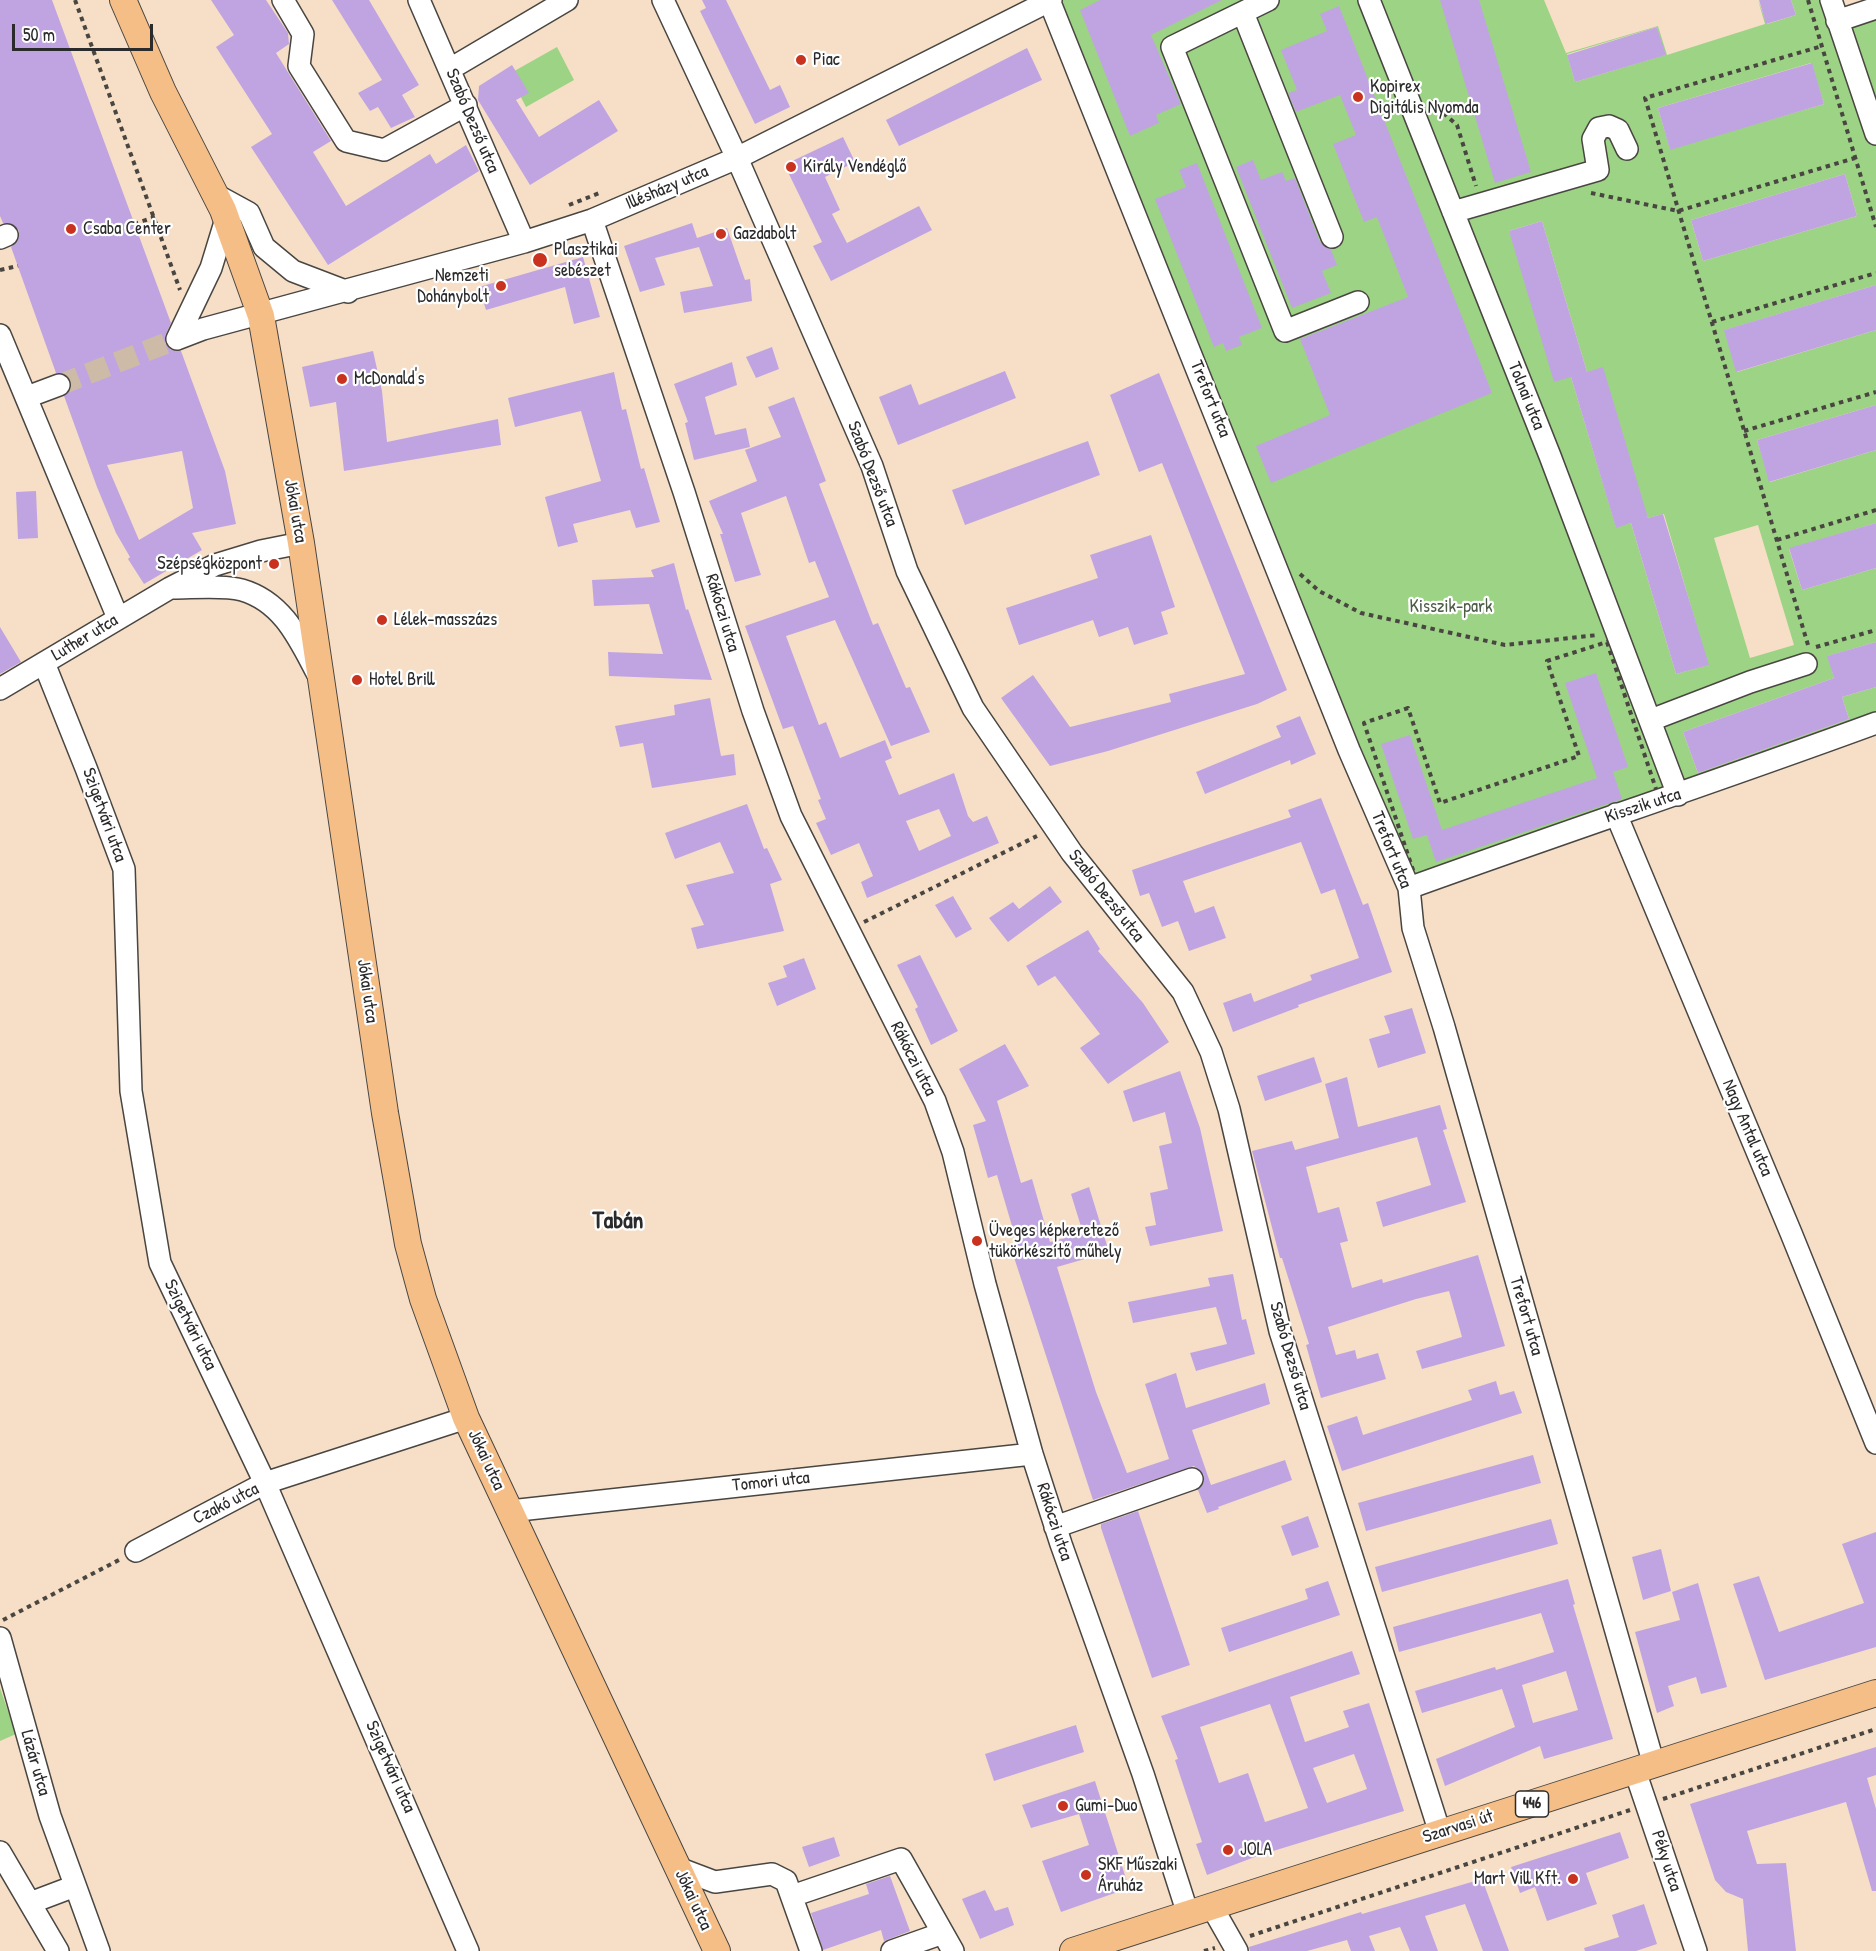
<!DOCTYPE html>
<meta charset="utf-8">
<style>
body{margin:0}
#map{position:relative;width:1876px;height:1951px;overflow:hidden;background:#f6dfc6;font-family:"Patrick Hand",sans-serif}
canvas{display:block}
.scale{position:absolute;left:12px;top:24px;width:141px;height:27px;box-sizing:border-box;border:3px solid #2b2b2b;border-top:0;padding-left:8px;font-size:18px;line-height:21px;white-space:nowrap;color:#2b2b2b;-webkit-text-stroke:4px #fff;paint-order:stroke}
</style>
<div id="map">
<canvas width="1876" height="1951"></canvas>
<div class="scale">50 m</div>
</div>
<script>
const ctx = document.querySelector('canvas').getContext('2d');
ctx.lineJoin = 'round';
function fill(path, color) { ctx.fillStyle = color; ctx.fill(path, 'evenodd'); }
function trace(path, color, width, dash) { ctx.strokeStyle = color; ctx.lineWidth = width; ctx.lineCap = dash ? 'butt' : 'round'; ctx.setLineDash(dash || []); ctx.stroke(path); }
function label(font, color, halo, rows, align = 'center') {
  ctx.font = font + ' "Patrick Hand",sans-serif'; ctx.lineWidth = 4.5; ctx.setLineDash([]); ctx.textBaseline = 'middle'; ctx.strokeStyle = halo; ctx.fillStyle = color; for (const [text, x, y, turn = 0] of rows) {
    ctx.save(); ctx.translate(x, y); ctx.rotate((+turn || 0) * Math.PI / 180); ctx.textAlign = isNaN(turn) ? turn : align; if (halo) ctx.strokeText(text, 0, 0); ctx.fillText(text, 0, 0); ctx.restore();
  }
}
fill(new Path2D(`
 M1060,0H1366L1675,793L1411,884Z
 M1378,0H1544L1566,53L1658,26L1667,55L1765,24L1758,0L1767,24L1796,15L1791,0H1828L1876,144V285L1725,330L1737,372L1876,330V405L1757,440L1770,482L1876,450V523L1789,549L1802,590L1876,568V642L1828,656L1834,678L1683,732L1698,773L1849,719L1842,697L1876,687V717L1682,786ZM1657,27L1665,55L1575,82L1567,54ZM1811,63L1824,104L1670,149L1658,108ZM1845,174L1857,216L1703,261L1691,220ZM1542,221L1587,372L1648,518L1664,514L1708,665L1676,674L1631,523L1616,527L1571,377L1509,231ZM1758,525L1794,645L1750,658L1714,538Z
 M1876,11V121L1842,22Z
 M557,47L574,80L526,107L509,74Z
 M0,1688L16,1734L0,1741Z`), '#9dd385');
fill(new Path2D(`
 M0,0H52L171,323L165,336V343L171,350L181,351L225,471L236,524L192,533L202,550L144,584L128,559L130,557L116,533L97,487L64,396L71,388V381L67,375L56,373L11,247L17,242L19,231L14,225L3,223L0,216ZM182,451L193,508L139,540L107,465Z
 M211,0H266L288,33L289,44L276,53L331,141L313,152L346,206L430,154L436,164L466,145L479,171L328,265L251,147L272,134L216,47L234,35Z
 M332,0H369L419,85L402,95L415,117L391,128L378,107L370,111L358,93L382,80Z
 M702,0H726L770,90L780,85L790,107L755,124L700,11L706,8Z
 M1100,0H1222L1151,35L1181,104L1156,115L1159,123L1130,136L1080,10Z
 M1440,0H1479L1531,172L1495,183Z
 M1759,0H1791L1796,15L1766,24Z
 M1339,6L1492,393L1271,483L1256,446L1330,415L1300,339L1408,297L1377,217L1364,222L1333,144L1356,135L1340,95L1296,112L1288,93L1297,90L1281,50L1327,31L1320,14Z
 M1657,27L1666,55L1575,82L1567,55Z
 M1027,48L1042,80L899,146L886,120Z
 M1812,63L1824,104L1670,150L1658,108Z
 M512,65L529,93L516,100L539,137L599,100L618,131L530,185L478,100L479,86Z
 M843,137L855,162L825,177L840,210L832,214L847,243L919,206L932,230L831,281L813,246L822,242L787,170L788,163Z
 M1253,160L1261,180L1282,172L1286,181L1295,178L1320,242L1331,250L1337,265L1322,271L1331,293L1292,308L1236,167Z
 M1197,163L1262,328L1239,337L1242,345L1226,351L1223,343L1214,347L1155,199L1186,187L1179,170Z
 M1845,174L1857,216L1703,261L1691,220Z
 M1542,221L1587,372L1603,367L1648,518L1663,514L1709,665L1676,674L1631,523L1616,528L1571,377L1554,382L1509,231Z
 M692,223L697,238L727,228L745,280L750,279L752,301L684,313L680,292L713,286L699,247L655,258L665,285L640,292L624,246Z
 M583,257L600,317L574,324L565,287L486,310L479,287Z
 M1876,285V330L1736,372L1724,330Z
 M772,347L779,369L756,378L746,357Z
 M373,351L382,391L387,442L498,419L501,445L344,471L336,402L310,407L302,367Z
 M732,362L737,385L705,397L715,435L746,428L750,447L694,460L685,423L688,422L674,384Z
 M1005,371L1016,398L898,445L879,397L911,384L919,405Z
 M614,372L622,410L626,409L641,469L644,468L660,522L636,528L630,510L573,524L578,542L558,547L545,497L601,481L581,411L515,427L508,398Z
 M1159,373L1287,690L1257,704L1108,751L1050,766L1001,698L1033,675L1070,727L1171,702L1169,694L1245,674L1162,463L1139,472L1110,395Z
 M794,397L826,481L819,484L873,625L878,623L906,688L910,687L930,732L891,746L835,620L786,636L819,725L826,722L840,758L885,740L892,758L885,761L899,795L954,773L968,816L973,822L987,816L999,843L867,898L861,882L873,876L859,843L831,855L816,823L826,819L818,800L821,799L793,726L783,729L745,626L829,597L815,561L809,563L786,496L741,513L761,575L735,582L720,534H723L709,501L757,481L745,450L781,437L768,407ZM939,809L951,836L919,851L906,821Z
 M1876,405V450L1769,482L1757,440Z
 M1088,441L1100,475L965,525L952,490Z
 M36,491L38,538L18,539L16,492Z
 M1876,523V568L1802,590L1789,548Z
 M1151,535L1175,607L1161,612L1168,634L1134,645L1128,627L1099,637L1093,620L1019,645L1006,608L1098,578L1090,555Z
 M674,563L686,610L688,609L712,680L609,676L608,652L663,654L649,604L594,606L592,580L654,577L651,570Z
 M0,627L21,662L0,674Z
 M1876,642V687L1842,697L1849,719L1698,773L1683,732L1834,678L1827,656Z
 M1596,673L1628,767L1613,772L1622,799L1436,862L1427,835L1413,839L1381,744L1410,735L1442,830L1597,778L1565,683Z
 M710,698L721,756L734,754L736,775L652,788L643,743L620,747L615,726L675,715L674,705Z
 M1300,716L1316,754L1291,765L1290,760L1205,794L1196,772L1281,737L1276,726Z
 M1321,798L1363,905L1368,903L1392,972L1298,1005L1299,1007L1233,1032L1223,1003L1251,993L1254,1002L1312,980L1310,975L1359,958L1335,889L1321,894L1301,842L1183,881L1195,913L1214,906L1226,938L1189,951L1178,921L1162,927L1149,893L1140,896L1132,870L1291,817L1288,810Z
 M747,804L764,849L767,848L782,880L770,884L784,931L697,949L691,928L704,925L686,885L734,873L720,842L675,859L665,833Z
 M1050,886L1062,902L1008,942L989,918L1013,902L1019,909Z
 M953,896L972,929L956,938L935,905Z
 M1088,930L1100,949L1098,951L1143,1003L1169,1042L1108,1084L1080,1048L1100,1034L1055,976L1038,986L1026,966Z
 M920,955L958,1031L931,1045L915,1009L918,1007L897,965Z
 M804,958L816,989L777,1006L768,983L787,977L783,966Z
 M1412,1008L1426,1053L1378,1068L1369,1039L1390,1033L1384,1016Z
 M1005,1044L1029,1086L997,1101L1021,1183L1032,1179L1050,1242L1083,1233L1071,1194L1089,1187L1109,1252L1057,1267L1096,1392L1127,1473L1169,1459L1145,1384L1176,1373L1186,1408L1265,1383L1270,1404L1192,1430L1211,1485L1285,1460L1292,1480L1218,1507L1219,1509L1207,1513L1198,1490L1204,1482V1475L1194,1466L1093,1500L1010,1245L1017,1243L997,1175L988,1178L973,1125L986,1121L959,1069Z
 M1314,1057L1322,1082L1265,1101L1257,1076Z
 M1180,1071L1200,1128L1223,1231L1150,1246L1145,1227L1156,1225L1150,1193L1168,1189L1159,1146L1172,1143L1165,1112L1133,1122L1123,1091Z
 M1347,1077L1358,1127L1440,1105L1447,1129L1443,1130L1466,1202L1383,1227L1376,1202L1431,1185L1417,1137L1306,1167L1318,1213L1339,1207L1348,1241L1340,1243L1352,1288L1382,1279L1383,1283L1478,1255L1505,1346L1422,1369L1416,1351L1462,1337L1449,1291L1416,1299L1328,1327L1336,1355L1355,1350L1357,1359L1378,1353L1386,1379L1321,1398L1306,1345L1309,1344L1282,1258H1280L1252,1151L1292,1141L1295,1150L1339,1138L1325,1084Z
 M1233,1274L1242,1320L1246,1319L1255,1354L1196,1371L1190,1353L1227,1344L1216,1307L1133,1323L1128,1302L1210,1286L1208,1278Z
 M1496,1381L1500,1395L1514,1391L1522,1413L1342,1471L1327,1426L1357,1416L1363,1435L1472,1400L1468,1390Z
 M1533,1455L1541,1483L1366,1531L1358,1503Z
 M1138,1511L1190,1665L1152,1678L1101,1528V1524Z
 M1308,1516L1319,1547L1292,1556L1281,1526Z
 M1551,1519L1558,1544L1382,1592L1375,1567Z
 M1876,1532V1647L1765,1680L1733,1584L1759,1576L1779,1632L1864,1603L1842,1544Z
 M1661,1549L1671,1591L1643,1600L1632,1557Z
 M1568,1579L1575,1604L1573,1605L1613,1739L1544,1759L1540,1746L1445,1786L1436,1759L1515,1727L1502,1689L1422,1713L1415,1691L1495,1667L1496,1670L1554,1652L1541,1613L1399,1652L1393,1627ZM1566,1671L1578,1710L1533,1723L1522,1685Z
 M1328,1581L1340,1615L1229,1652L1221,1628L1308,1599L1305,1589Z
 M1698,1583L1727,1687L1701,1694L1696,1677L1668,1686L1674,1706L1657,1713L1635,1632L1680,1620L1672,1592Z
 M1352,1651L1360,1674L1290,1697L1305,1742L1349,1727L1343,1711L1369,1703L1404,1811L1260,1855L1207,1875L1196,1844L1202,1842L1175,1760L1178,1759L1161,1716ZM1270,1704L1308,1808L1265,1822L1248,1773L1219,1783L1200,1727ZM1354,1754L1367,1789L1327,1803L1313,1768Z
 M1076,1725L1084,1752L994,1781L985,1754Z
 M1876,1747V1775L1867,1778L1876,1809V1891H1872L1846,1802L1747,1831L1757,1864L1786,1863L1796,1951H1748L1743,1899L1726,1892L1715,1880L1690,1804Z
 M1095,1781L1129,1888L1061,1912L1042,1861L1089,1845L1079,1814L1031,1828L1022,1805Z
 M1620,1832L1629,1858L1586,1873L1597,1904L1547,1921L1535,1887L1520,1893L1511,1867Z
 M834,1837L840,1856L809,1867L802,1847Z
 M890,1876L910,1931L884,1941L881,1930L823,1950L811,1913L869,1894L866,1884Z
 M1482,1879L1509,1951H1483L1465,1904L1425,1916L1438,1951H1410L1400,1927L1369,1936L1375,1951H1351L1347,1940L1307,1951H1250L1249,1947L1361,1912L1362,1914Z
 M985,1890L995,1911L1008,1907L1014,1925L980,1939L962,1899Z
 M1644,1904L1657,1944L1636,1951H1585L1584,1948L1619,1937L1612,1915Z`), '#c0a4e2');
trace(new Path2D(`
 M59,385L177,339`), '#cdbba7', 21, [21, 10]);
const minor = new Path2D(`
 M283,0L303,34L299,66L346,141L384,150L466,105
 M419,0L524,242
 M663,0L737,158L872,466L907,571L973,708L1072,853L1183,992L1211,1052L1229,1109L1280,1331L1440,1833
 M1049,0L1349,750L1409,888L1413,928L1444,1027L1654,1765
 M1268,0L1172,47L1285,331L1358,302
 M1369,0L1550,456L1678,795
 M1831,0L1876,134
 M1243,13L1332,237
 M1837,21L1876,8
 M450,69L567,0
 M216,195L249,213L264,247L293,271L348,292
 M1453,212L1598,170L1593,139L1599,128L1609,126L1618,130L1627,149
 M592,220L684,492L753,711L791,816L935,1101L953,1152L985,1284L1032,1454L1061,1544L1143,1774L1188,1914
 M0,238L7,235
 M0,335L118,618
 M177,339L203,329L524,242L592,220L737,158L1051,0
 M177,339L211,268L226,219
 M27,397L59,385
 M173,588C193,588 224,585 242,590C283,602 299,639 317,673
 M44,663L86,768L124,869L131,1091L160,1263L265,1483L468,1951
 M0,689L170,588L215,565L261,551L301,543
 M1651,720L1750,682L1806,664
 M1616,814L1791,1233L1876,1443
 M1409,888C1564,832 1721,780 1876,723
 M510,1511L1032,1454
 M1055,1527L1192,1479
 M136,1551L265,1483L466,1418
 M0,1638L50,1816L99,1951
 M1635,1771L1696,1951
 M0,1852L58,1951
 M678,1868L715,1882L772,1874L786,1881L811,1951
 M792,1896L901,1859L953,1951
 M30,1903L75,1886
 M1212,1907L1237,1951
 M892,1951L943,1933`);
const major = new Path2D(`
 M123,0L163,92L223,210L261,316L301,543L385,1113L408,1244L423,1299L466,1418L717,1951
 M1073,1951L1876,1693`);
trace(minor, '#494642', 24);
trace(major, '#494642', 28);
trace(new Path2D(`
 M75,0L180,290
 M1808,0L1876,227
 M1430,101L1457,125L1476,186
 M1591,193L1678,211L1855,158
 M569,205L602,192
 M134,224L155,217
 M0,270L18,266
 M1712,322L1876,273
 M1744,431L1876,392
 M1777,540L1876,510
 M1300,574L1319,591L1361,613L1505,645L1598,635
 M1607,642L1658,795L1415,876L1364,723L1408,708L1440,803L1579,756L1547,661Z
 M1808,645L1645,98L1822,46
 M1816,647L1876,630
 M864,922L1037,836
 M3,1620L119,1560
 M1663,1799L1876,1729
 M1250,1936L1630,1810
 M1204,1951L1215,1948`), '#494642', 4, [4.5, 4.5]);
trace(minor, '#fff', 21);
trace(major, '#f6be87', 26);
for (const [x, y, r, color] of [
 [801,60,6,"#c8321e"],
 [1358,97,6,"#c8321e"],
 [791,167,6,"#c8321e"],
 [71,229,6,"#c8321e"],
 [721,234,6,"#c8321e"],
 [540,260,8,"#c8321e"],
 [501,286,6,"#c8321e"],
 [342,379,6,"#c8321e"],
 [274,564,6,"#c8321e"],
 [382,620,6,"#c8321e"],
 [357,680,6,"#c8321e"],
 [977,1241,6,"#c8321e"],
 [1063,1806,6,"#c8321e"],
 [1228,1850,6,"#c8321e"],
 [1086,1875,6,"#c8321e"],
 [1573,1879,6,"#c8321e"]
]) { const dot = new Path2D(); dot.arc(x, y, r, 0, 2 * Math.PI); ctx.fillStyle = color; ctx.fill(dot); trace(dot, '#fff', 2); }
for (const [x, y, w] of [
 [1532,1804,33]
]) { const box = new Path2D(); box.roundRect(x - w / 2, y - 13, w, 26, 4.5); ctx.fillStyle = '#fff'; ctx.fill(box); trace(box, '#2b2b2b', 1.5); }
label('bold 16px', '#2b2b2b', null, [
 ["446",1532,1804]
]);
label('18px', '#2b2b2b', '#fff', [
 ["Piac",813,60],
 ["Kopirex",1370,87],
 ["Digitális Nyomda",1370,108],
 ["Király Vendéglő",803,167],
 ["Csaba Center",83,229],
 ["Gazdabolt",733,234],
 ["Plasztikai",554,250],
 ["sebészet",554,271],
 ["Nemzeti",489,276,"right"],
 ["Dohánybolt",489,297,"right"],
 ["McDonald's",354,379],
 ["Szépségközpont",262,564,"right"],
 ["Lélek-masszázs",394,620],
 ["Hotel Brill",369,680],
 ["Üveges képkeretező",989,1231],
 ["tükörkészítő műhely",989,1252],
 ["Gumi-Duo",1075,1806],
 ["JOLA",1240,1850],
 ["SKF Műszaki",1098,1865],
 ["Áruház",1098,1886],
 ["Mart Vill Kft.",1561,1879,"right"]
], 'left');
label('18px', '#2b2b2b', '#fff', [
 ["Szabó Dezső utca",472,121,67],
 ["Illésházy utca",667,188,-23],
 ["Tolnai utca",1526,396,68],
 ["Trefort utca",1210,399,68],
 ["Szabó Dezső utca",872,474,69],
 ["Jókai utca",295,511,80],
 ["Rákóczi utca",722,613,73],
 ["Luther utca",85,638,-31],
 ["Kisszik utca",1643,806,-18],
 ["Szigetvári utca",104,815,70],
 ["Trefort utca",1391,850,68],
 ["Szabó Dezső utca",1106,896,52],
 ["Jókai utca",367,991,82],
 ["Rákóczi utca",913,1059,63],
 ["Nagy Antal utca",1747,1128,67],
 ["Trefort utca",1526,1316,74],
 ["Szigetvári utca",190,1325,64],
 ["Szabó Dezső utca",1290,1356,74],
 ["Jókai utca",486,1460,65],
 ["Tomori utca",771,1482,-6],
 ["Czakó utca",226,1504,-27],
 ["Rákóczi utca",1054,1522,72],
 ["Lázár utca",35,1763,74],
 ["Szigetvári utca",390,1767,66],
 ["Szarvasi út",1458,1827,-18],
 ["Péky utca",1666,1861,72],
 ["Jókai utca",693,1900,65]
]);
label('18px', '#4d5d46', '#fff', [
 ["Kisszik-park",1451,607]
]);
label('bold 24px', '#2b2b2b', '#fff', [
 ["Tabán",618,1222]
]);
</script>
